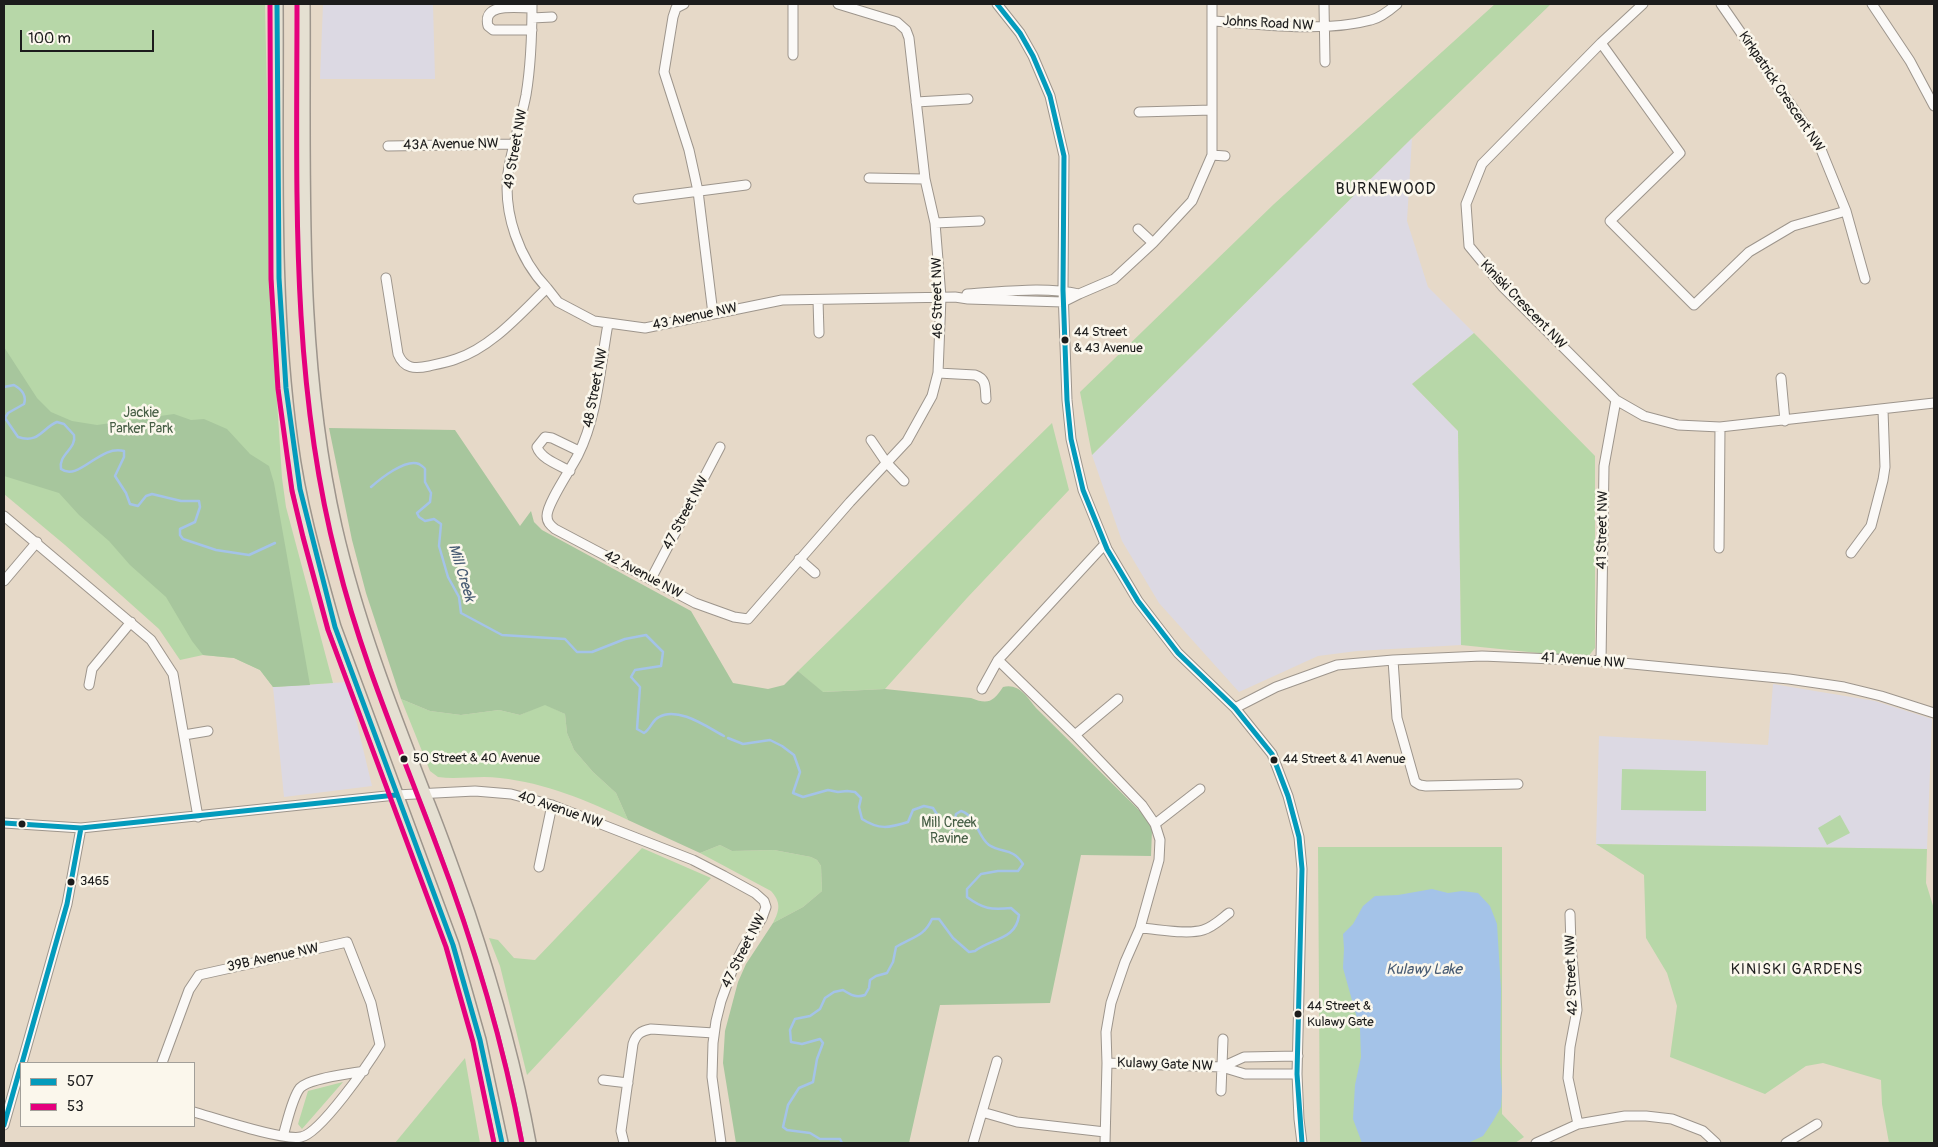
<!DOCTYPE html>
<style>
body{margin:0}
#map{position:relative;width:1938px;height:1147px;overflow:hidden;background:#e6d9c8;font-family:Pangolin,sans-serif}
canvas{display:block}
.frame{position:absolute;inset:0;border:5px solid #1c1c1c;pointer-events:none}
.legend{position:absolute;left:20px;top:1062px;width:175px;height:65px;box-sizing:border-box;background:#fbf7ec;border:1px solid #a29f99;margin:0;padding:6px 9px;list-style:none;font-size:15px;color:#1c1c1c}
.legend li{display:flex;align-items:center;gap:10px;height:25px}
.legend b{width:25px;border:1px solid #a29f99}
.scale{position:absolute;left:20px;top:30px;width:134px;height:22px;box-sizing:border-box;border:2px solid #1c1c1c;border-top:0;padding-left:6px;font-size:15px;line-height:18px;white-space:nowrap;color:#1c1c1c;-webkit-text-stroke:4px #fbf7ec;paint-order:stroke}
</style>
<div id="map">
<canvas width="1938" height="1147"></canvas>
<div class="frame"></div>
<ul class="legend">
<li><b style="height:6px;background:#039bbc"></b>507</li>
<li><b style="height:6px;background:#e5007d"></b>53</li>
</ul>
<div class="scale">100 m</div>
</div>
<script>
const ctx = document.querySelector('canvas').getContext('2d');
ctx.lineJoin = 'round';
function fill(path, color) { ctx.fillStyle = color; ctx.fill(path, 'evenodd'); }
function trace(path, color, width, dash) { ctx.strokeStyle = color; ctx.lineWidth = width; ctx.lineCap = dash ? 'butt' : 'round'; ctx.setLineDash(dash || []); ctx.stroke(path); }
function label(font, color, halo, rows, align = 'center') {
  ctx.font = font + ' Pangolin,sans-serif'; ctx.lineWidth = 5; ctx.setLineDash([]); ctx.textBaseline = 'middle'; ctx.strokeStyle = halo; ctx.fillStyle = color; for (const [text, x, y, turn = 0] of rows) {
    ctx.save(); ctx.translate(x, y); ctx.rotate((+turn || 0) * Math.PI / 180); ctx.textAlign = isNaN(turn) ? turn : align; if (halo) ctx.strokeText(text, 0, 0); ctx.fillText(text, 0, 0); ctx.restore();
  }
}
fill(new Path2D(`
 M323,4H433L435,79H320Z
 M1412,138L1407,221L1428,287L1474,333L1412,384L1458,431L1461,645L1357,651L1318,656L1239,692L1159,603L1122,541L1092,455Z
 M347,682L372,786L284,797L273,687Z
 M1773,684L1875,701L1932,719L1927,849L1596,844L1599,736L1768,745Z`), '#dcd9e3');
fill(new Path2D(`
 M4,4H265L272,323L282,478L286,507L333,683L273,687L260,670L234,658L203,655L180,660L159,629L65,545L4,494Z
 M1495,4H1551L1412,138L1092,455L1080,392L1274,204Z
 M1474,333L1595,456V648L1587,658L1461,645L1458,431L1412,384Z
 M1052,423L1069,490L967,598L885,689L822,692L798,671Z
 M401,699L430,711L461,715L499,710L520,715L545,704L565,714L567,733L574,750L593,772L616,793L628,820C587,800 545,783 500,778C479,775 458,780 438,777L430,771Z
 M1622,769L1706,771V811L1621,810Z
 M1840,815L1850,833L1827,845L1818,828Z
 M1596,844L1927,849L1926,883L1934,909V1143H1889L1882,1104L1881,1080L1823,1063L1806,1066L1765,1094L1670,1057L1677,1006L1667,973L1646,938L1644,875Z
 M720,845L732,851L774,850L811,857L817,860L821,866L822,891L803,907L773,923C780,910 781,902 771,891L700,853Z
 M1318,847H1502V1114L1524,1137L1515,1143H1320Z
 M642,848L711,878L527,1075L500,966L489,938L498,940L514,958L535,960Z
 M465,1058L480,1143H395Z
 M343,1082L302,1129L298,1124L308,1091Z`), '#b7d7a8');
fill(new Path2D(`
 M4,347L37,398L51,412L72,421L97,425L174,414L191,420L204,419L227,429L250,454L269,466L274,483L310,685L273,687L260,670L234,658L203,655L192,641L166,597L130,565L109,541L79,515L59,493L4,476Z
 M329,428L455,430L520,526L531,511L534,522L542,530L691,611L733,683L768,689L784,685L798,671L823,692L885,689L971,698C988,705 993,702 1003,687C1019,683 1027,697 1036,708L1149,820L1152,830L1151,856L1081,855L1050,1003L940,1005L909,1143H736L723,1063L725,1031L738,982L746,964L773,923L803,907L822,891L821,866L817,860L811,857L774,850L732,851L720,845L700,853L628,820L616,793L593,772L574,750L567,733L565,714L545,705L520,715L499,710L461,715L430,711L401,699L366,593L352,540Z`), '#a7c69d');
fill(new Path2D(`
 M1432,889L1448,893L1462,891L1478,893L1490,906L1497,924L1501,989L1500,1063L1502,1091L1501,1107L1493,1121L1483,1136L1468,1143H1362L1353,1119L1355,1085L1361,1057L1360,1029L1343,968L1344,949L1343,934L1353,924L1363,906L1375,896L1398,895Z`), '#a4c3e8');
trace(new Path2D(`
 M4,387L14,385C21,389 27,395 24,404L8,413L5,418L18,437C39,444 42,428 57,422L64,424L74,435C77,449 58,454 61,469C79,482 100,444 124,451V457L115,476L126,493L130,504L138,506L146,496L152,494L181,501H199L200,507L195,522L180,529V535L183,539L216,550L249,555L275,543
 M371,487C380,479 406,458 419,464C419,464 425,468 425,469V482L431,493L430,502L417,513L419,517L425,521L434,519L441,524L439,546L448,577L459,597L461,613L502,635L565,639L577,652H592L625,639L646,635L663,652L661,666L635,670L631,677L640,687L637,729L644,733C651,729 652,720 659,717C678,706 707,727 724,736
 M728,738L743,744L770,740L782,746L794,755L800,772L793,793L803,797L828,790L838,792L847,791L855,792L861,798L859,807L862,819C879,830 889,828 908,822L913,810L924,806L933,808L938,816L933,837L937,843H947L952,835L956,814L961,811C977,816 977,836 989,845C1003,854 1012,847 1023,864L1018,871H998L981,874L967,889V897C983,909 991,910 1011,908L1019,915C1016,940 992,938 975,951L969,952L953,938L939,919H932C924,937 912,937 896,947L893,962L887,973L876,976L870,980L869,988L865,995C856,998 851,995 843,990L834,992L825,998L820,1009L810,1016L795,1019L790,1030L791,1042L802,1044L820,1039L823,1043L817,1059L813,1082L799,1088L788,1105L783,1127L787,1130L810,1133L820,1139H840L842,1143`), '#a4c3e8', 2.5);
const minor = new Path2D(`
 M532,4C532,34 531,65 526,95C521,121 512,146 508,173C503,213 519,259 547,288
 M684,4L676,8L673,17L664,72L689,150L698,191L713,314
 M997,4L1020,33L1033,56L1050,96L1064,156L1063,290L1067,400L1071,439L1083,490L1107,549L1138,601L1178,653L1235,708L1272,754L1288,796L1299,837L1302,869L1297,1074L1299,1119L1302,1143
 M1324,4L1325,62
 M1643,4L1601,43L1482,164L1466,204L1469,246L1502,286L1616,400L1644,416L1678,425L1720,427L1934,403
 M1721,4L1820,147L1846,211L1865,279
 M1872,4L1910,61L1934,106
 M532,18L552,17
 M1212,21C1261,24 1324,33 1371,20C1380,18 1390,10 1397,4
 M532,30H493L488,26C482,2 517,8 532,8
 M1601,43L1680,153L1610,221L1694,305L1749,252L1793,226L1846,211
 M793,55V4
 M916,102L968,99
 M1139,112L1212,110
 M388,146L514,144
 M1212,155L1225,156
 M869,178L925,179
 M638,199L746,185
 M935,223L980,221
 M1138,229L1153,243
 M386,278L398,354C404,369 415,369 429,366C438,364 448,362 456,359C492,347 520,314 547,288L558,302L594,321L645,328L782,300L955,297L968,299L1063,302L1079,294L1114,279L1153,243L1192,201L1212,155V4
 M967,294C1004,292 1043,286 1079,294
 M818,300L819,333
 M608,324C600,367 598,415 578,455C571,469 547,503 547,516C547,522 550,525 555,529L695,603L734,617L748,619L850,502L907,441L932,396L938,373L941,297L935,223L925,179L909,38L906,30L897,22L838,4
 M938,373L975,375C987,379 985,388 986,399
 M1781,378L1785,421
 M871,440L886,462L904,481
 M570,471C559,465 541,459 537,447L545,437L552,438L579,451
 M4,516L151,640L173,674L198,817
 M1719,548L1720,427
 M1851,553L1871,526L1883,480L1885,467L1883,410
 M799,559L815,573
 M651,579L720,447
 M4,581L37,542
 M998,660L1075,735L1142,805L1155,824L1160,840L1159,860L1140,928L1125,962L1111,1003L1106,1032L1107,1063L1105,1143
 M1393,660L1397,718L1415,782L1420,785L1426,786L1518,784
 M1601,661L1604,466L1616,400
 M89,685L92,669L131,622
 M982,689L998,660L1105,544
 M1235,708L1276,687L1337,665L1393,660L1482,656L1601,661L1789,679L1844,687L1881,696L1934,713
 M184,735L208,731
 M1075,735L1118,699
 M4,823L81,828L396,795L475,791L511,794L552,805L693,860L724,876L755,893L764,901L766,907L762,918L743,948L733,968L721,1001L716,1021L713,1043L712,1077L721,1143
 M1155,824L1200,789
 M539,867L552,805
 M1570,914L1571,946L1577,1010L1570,1047L1568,1078L1578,1124
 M1140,928C1158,929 1187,935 1203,930C1213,927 1221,919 1229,913
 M22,1063L67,904L81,828
 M162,1063L189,990L199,975L347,942L371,1003L380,1045C369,1063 320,1134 301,1137C282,1141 215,1118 194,1112
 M1107,1063L1222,1067L1245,1074H1297
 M1222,1067L1244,1057L1298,1056
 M603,1080L628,1083
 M1221,1091L1223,1039
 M982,1112L1017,1122L1105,1132
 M4,1125L21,1065
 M283,1136C287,1123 292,1098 300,1088C309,1078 350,1074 364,1071
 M624,1143L621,1131L633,1044C636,1034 641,1031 651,1029L714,1033
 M973,1143L997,1061
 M1536,1143L1578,1124L1625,1116H1646L1672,1119L1703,1131L1716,1143
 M1786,1143L1817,1124`);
const major = new Path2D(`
 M277,4C278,150 272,297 292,443C300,505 318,566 335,627L453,945L480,1040L502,1143
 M304,4C305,179 297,355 336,527C357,619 391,707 425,794C441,833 455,873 469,913C494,988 516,1065 530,1143`);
trace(minor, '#9d958c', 11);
trace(major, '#9d958c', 14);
trace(minor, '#fbf9f7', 9);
trace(major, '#e5e0d2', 11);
trace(new Path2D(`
 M277,4L279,278L286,388L300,489L335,627L453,945L480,1040L502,1143
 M997,4L1020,33L1033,56L1050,96L1064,156L1063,290L1067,400L1071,439L1083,490L1107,549L1138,601L1178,653L1235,708L1272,754L1288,796L1299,837L1302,869L1297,1074L1302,1143
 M4,823L81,828L396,795
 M22,1063L67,904L81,828
 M4,1125L21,1065`), '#039bbc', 5);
trace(new Path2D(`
 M270,4L271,279L278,389L292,491L303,537L328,630L446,947L473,1042L494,1143
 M297,4C297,190 290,379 337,560C361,658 401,750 436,844C473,941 503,1041 522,1143`), '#e5007d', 5);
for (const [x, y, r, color] of [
 [1065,340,4.5,"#1c1c1c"],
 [404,759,4.5,"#1c1c1c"],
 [1274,760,4.5,"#1c1c1c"],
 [22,824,4.5,"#1c1c1c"],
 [71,882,4.5,"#1c1c1c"],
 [1298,1014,4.5,"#1c1c1c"]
]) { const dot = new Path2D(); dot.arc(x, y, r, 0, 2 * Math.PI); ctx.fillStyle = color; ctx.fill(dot); trace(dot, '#fbf7ec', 2); }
label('13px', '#1c1c1c', '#fbf7ec', [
 ["44 Street",1074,333],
 ["& 43 Avenue",1074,349],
 ["50 Street & 40 Avenue",413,759],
 ["44 Street & 41 Avenue",1283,760],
 ["3465",80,882],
 ["44 Street &",1307,1007],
 ["Kulawy Gate",1307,1023]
], 'left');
label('14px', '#1c1c1c', '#fbf7ec', [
 ["Johns Road NW",1268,24,3],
 ["Kirkpatrick Crescent NW",1781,92,56],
 ["43A Avenue NW",451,145,-1],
 ["49 Street NW",516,149,-80],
 ["46 Street NW",938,298,-91],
 ["Kiniski Crescent NW",1523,305,46],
 ["43 Avenue NW",695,317,-12],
 ["48 Street NW",596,388,-79],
 ["47 Street NW",686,513,-62],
 ["41 Street NW",1603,530,-89],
 ["42 Avenue NW",643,575,28],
 ["41 Avenue NW",1583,661,4],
 ["40 Avenue NW",560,810,19],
 ["47 Street NW",744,951,-63],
 ["39B Avenue NW",273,958,-12],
 ["42 Street NW",1572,975,-92],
 ["Kulawy Gate NW",1165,1065,2]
]);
label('14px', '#455d44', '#fbf7ec', [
 ["Jackie",141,413],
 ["Parker Park",141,429],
 ["Mill Creek",949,823],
 ["Ravine",949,839]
]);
label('italic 15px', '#475b73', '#fbf7ec', [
 ["Mill Creek",461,573,73],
 ["Kulawy Lake",1424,970]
]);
ctx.letterSpacing = '1px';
label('15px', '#1c1c1c', '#fbf7ec', [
 ["KINISKI GARDENS",1797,970]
]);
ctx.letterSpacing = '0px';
ctx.letterSpacing = '1px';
label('16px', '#1c1c1c', '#fbf7ec', [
 ["BURNEWOOD",1386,190]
]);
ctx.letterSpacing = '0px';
</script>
